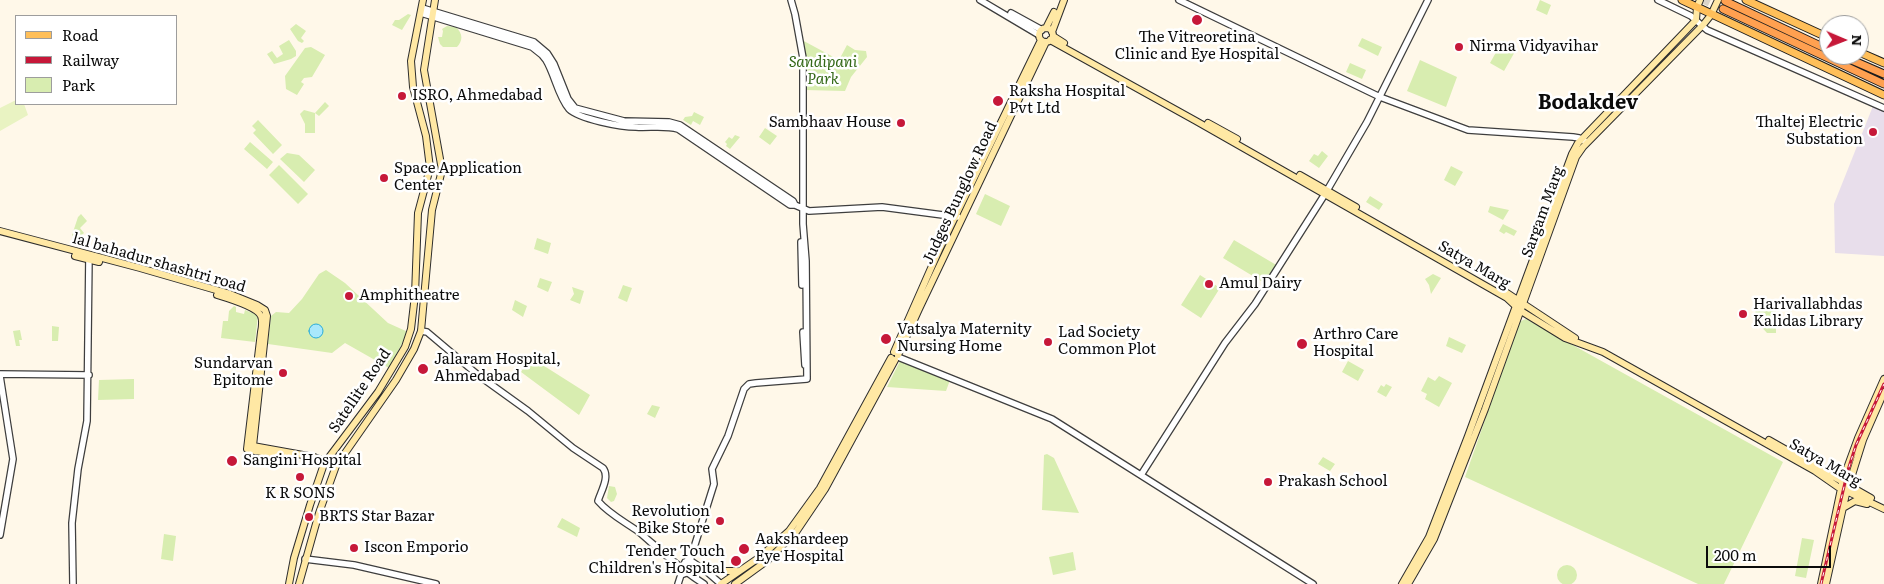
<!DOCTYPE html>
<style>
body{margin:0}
#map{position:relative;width:1884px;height:584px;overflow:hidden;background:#fff8e9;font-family:Literata,serif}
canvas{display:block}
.legend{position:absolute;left:15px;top:15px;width:162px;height:90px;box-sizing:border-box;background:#fff;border:1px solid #9d9d9d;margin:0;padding:6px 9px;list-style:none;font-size:15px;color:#0b0b0b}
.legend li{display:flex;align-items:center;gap:10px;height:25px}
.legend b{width:25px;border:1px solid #9d9d9d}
.north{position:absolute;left:1819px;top:15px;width:50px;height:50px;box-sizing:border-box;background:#fff;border:1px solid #9d9d9d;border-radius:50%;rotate:91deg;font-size:14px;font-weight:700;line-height:20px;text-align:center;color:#0b0b0b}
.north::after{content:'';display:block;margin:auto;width:18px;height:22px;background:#c61839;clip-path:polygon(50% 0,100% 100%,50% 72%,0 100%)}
.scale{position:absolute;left:1706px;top:546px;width:125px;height:22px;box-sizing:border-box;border:2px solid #0b0b0b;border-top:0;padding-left:6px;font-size:15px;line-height:18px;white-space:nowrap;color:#0b0b0b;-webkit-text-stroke:4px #fff;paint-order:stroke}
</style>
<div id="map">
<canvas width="1884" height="584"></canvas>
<ul class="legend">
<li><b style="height:6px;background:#ffbf59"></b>Road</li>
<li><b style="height:6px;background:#c61839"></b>Railway</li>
<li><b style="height:14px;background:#d8edb0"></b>Park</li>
</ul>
<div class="north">N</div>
<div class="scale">200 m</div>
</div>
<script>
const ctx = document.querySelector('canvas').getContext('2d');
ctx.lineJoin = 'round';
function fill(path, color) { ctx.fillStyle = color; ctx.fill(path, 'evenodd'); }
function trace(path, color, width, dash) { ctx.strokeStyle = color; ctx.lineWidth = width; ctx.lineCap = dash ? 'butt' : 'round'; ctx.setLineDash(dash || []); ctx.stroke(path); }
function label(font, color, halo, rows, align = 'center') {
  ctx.font = font + ' Literata,serif'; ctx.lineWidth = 5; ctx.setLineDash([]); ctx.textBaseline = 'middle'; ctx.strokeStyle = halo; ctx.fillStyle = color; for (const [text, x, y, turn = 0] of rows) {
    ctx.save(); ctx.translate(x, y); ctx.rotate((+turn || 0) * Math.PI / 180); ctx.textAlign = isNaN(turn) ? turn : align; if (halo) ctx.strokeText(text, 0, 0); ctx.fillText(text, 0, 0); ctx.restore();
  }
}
fill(new Path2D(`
 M1873,106L1884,111V256L1835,253L1834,204Z`), '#e8deeb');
fill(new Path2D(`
 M1540,0L1551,5L1547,15L1536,10Z
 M408,14L411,15L402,30L392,25L395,20H399Z
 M296,24L306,31L301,38L304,41L302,43L298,41L290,29Z
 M447,26L456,27C463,34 463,40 457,47H443L440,44L438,37H442L443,31L442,29Z
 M1362,38L1382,47L1378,56L1358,46Z
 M289,40L296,51V56L291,59L274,64L267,54L272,51L277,58L283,54L279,46Z
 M802,40L839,60L847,45L855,50L866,51L867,57L851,77L845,91L805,90Z
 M1503,40L1517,48L1504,71L1490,63Z
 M311,47L325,55L312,77L304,78L301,82L304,84L297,95L286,89L285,76L305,48Z
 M1420,60L1457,77L1446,107L1407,91Z
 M1350,63L1366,70L1362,79L1346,72Z
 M325,102L329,106L319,116L315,113V133H305V124L300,114L304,110L315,113Z
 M694,112L704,117L700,125L693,121L691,125L683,120L685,117L692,116Z
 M258,120L282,145L273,154L253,133L256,130L252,126Z
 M765,128L777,136L770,145L759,137Z
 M735,135L740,137L730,149L726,146L727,144L725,142L729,137L732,139Z
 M250,142L273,162L267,169L244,149Z
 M1322,151L1328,156L1319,168L1309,161L1314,154L1318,156Z
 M287,153L299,155L315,170L304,182L280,159Z
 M279,165L308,194L298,204L269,175Z
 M1451,166L1463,172L1455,186L1444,180Z
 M985,194L1010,206L1001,226L976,214Z
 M1370,196L1383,204L1379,210L1366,202Z
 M1490,206L1509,210L1503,220L1488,212Z
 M81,214L87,221L80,228L84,233L76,240L72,235L78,217Z
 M1503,224L1517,231L1514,236L1506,232L1504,234L1499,231Z
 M537,238L551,243L548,254L534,249Z
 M1234,240L1278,266L1266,284L1223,258Z
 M326,270L345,283L388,323L408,332L389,368L345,343L332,353L268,344L271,316L276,312L289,313L302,299L319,274Z
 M1433,274L1441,278L1431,294L1429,285L1425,279Z
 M1200,275L1220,288L1201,318L1181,305Z
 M540,278L552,282L548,292L537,287Z
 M623,285L632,288L627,302L618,298Z
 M572,287L584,291L580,304L570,300L574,294Z
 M515,300L527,306L523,317L512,310Z
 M1755,305H1776V333H1767L1756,321Z
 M234,306L236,307V312L244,314L245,310L258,315L255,342L221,338L223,321H228L229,311Z
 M1526,319L1783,462L1724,584H1698L1465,477L1518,326L1521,321Z
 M52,326L59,327L58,341H52Z
 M20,330L22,340H19L20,346H16L13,331Z
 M1449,337L1466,345L1462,353L1446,346Z
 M530,357L590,395L579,415L521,372Z
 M900,361L950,380L946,391L887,387Z
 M1348,361L1364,370L1358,381L1342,372Z
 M1439,376L1452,383L1439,407L1425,399L1427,394L1421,391L1428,377L1435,381Z
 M134,379V399L98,400L99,380Z
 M1386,384L1392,387L1386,397L1377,392L1381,385L1384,387Z
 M652,405L660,407L655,418L647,414Z
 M1047,454L1054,458L1079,513L1042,510L1044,455Z
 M1323,457L1335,464L1330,471L1318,464Z
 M609,486L615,487L617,494L614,501L611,502L607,498Z
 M562,518L580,528L577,537L557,527Z
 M164,534L176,536L173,561L161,559Z
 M1802,538L1814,540L1806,578L1795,576Z
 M1073,552L1076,570L1053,575L1049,557Z
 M1557 575a10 10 0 1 1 20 0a10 10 0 1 1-20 0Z`), '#d8edb0');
fill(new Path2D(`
 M16,100V104H24L28,115L0,131V108Z`), '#e9f3c2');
const water = new Path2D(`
 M309 331a7 7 0 1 1 14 0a7 7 0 1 1-14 0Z`);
fill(water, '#a9e8fc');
trace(water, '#29acd9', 1);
trace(new Path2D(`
 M1703,0L1720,8`), '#dad4c8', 7, [7, 3.5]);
const tertiary = new Path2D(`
 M980,0L1039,35
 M1179,0L1380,97L1468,130L1573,137L1579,138L1585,141
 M1658,0L1691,16L1707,30L1884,108
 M422,8L534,42L547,53L554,64L568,99L575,108L624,121L669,122L680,125L793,201L795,205
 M421,13L532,47L542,55L546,60C555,75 558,96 569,109C579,119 621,127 636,127C649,128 665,125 678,129L790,205H795L809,211L882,207L958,217
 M1011,13L1042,30
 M801,242L802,285
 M421,331L427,332L478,375L528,411L573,448L603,468C610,477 601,491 598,501C609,514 625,522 639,532C660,550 680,569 704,584
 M803,332L805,365
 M898,357L1052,419L1313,584
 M0,374L89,375
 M0,376L13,459L0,535
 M1141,475L1225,343L1255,304L1325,194L1367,122L1428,0
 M305,559L354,565L436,584
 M688,559L706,571L721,584
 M681,575L686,573L714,484L712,469L728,436L744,389L749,384L756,383L807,379L806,261L803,224V58L795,14L791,0
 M73,584L72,523L78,469L87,421L89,255
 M678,584L685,562`);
const secondary = new Path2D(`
 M1046,28L1054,12
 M1039 35a7 7 0 1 1 14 0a7 7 0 1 1-14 0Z
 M1052,32L1064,0
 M1053,36L1064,43
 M1050,40L1196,121L1507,298L1521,311L1565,338L1603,352L1815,471L1838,487L1884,509
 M1208,123L1237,139
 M1300,175L1356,207
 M0,231L140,268L230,294L257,305L265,310L267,316L253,446L314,457L336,466
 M75,256L99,262
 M1504,291L1575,338
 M217,295C227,298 257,307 261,316C263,321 262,327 261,332L247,449L255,451L289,456
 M894,352L939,250L1041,40
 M898,355L919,309L1046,42
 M1769,440L1871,498
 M1843,508L1855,501L1867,504
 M706,571H737
 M289,584L294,558L310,505L324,464L378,392L405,347L411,329L415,295L418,213L430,168L426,136L413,87L411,61L423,0
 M299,584L319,513L336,466L396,380L414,349L421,331L432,210L442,170L424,70L435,0
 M721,584L760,557L789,531L820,488L891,358
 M735,584L768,560L796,532L825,489L895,360
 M1402,584L1429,537L1468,436L1572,154L1578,143L1696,20L1697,7L1700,0
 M1408,584L1434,539L1485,409L1576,157L1583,147L1703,25L1711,15L1718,0
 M1821,584L1843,479L1858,438L1884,379
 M1826,584L1846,494L1863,440L1884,392`);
const primary = new Path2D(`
 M1682,0L1884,95
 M1746,0L1829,38
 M1859,52L1884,63`);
const trunk = new Path2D(`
 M1725,1L1829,50
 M1723,9L1884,84
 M1840,55L1884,74`);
trace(tertiary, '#3e3e3e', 8);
trace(secondary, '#2d2d2d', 8);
trace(primary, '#1c1c1c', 9);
trace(trunk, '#1c1c1c', 9);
trace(tertiary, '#fff', 5.5);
trace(secondary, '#ffe8a4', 6);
trace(primary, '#ffbf59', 7);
trace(trunk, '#ffa050', 7);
const rail = new Path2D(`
 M1821,584L1848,470L1856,445L1884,384`);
trace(rail, '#c61839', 3);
trace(rail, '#fff', 1, [4]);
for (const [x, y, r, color] of [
 [1197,20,6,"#c61839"],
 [1459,47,5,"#c61839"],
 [402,96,5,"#c61839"],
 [998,101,6,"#c61839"],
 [901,123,5,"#c61839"],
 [1873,132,5,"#c61839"],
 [384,178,5,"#c61839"],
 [1209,284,5,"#c61839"],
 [349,296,5,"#c61839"],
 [1743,314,5,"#c61839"],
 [886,339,6,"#c61839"],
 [1048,342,5,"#c61839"],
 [1302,344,6,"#c61839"],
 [423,369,6,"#c61839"],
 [283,373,5,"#c61839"],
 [232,461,6,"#c61839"],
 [300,477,5,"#c61839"],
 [1268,482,5,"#c61839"],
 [309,517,5,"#c61839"],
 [720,521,5,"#c61839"],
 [354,548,5,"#c61839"],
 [744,549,6,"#c61839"],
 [736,561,6,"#c61839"]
]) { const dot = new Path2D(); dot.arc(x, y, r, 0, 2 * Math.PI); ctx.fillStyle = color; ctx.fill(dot); trace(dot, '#fff', 2); }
label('15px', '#0b0b0b', '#fff', [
 ["The Vitreoretina",1197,38,"center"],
 ["Clinic and Eye Hospital",1197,55,"center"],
 ["Nirma Vidyavihar",1469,47],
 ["Raksha Hospital",1009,92],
 ["Pvt Ltd",1009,109],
 ["ISRO, Ahmedabad",412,96],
 ["Sambhaav House",891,123,"right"],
 ["Thaltej Electric",1863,123,"right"],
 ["Substation",1863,140,"right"],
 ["Space Application",394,169],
 ["Center",394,186],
 ["Amul Dairy",1219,284],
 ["Amphitheatre",359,296],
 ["Harivallabhdas",1753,305],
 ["Kalidas Library",1753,322],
 ["Vatsalya Maternity",897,330],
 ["Nursing Home",897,347],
 ["Lad Society",1058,333],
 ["Common Plot",1058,350],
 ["Arthro Care",1313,335],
 ["Hospital",1313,352],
 ["Jalaram Hospital,",434,360],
 ["Ahmedabad",434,377],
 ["Sundarvan",273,364,"right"],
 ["Epitome",273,381,"right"],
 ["Sangini Hospital",243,461],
 ["Prakash School",1278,482],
 ["K R SONS",300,494,"center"],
 ["Revolution",710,512,"right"],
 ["Bike Store",710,529,"right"],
 ["BRTS Star Bazar",319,517],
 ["Aakshardeep",755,540],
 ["Eye Hospital",755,557],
 ["Iscon Emporio",364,548],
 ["Tender Touch",725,552,"right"],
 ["Children's Hospital",725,569,"right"]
], 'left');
label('italic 15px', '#336817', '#fff', [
 ["Sandipani",823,63],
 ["Park",823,80]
]);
label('15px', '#0b0b0b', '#fff', [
 ["Judges Bunglow Road",960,193,-65],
 ["Sargam Marg",1543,212,-70],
 ["lal bahadur shashtri road",159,263,16],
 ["Satya Marg",1474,265,30],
 ["Satellite Road",360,391,-56],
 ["Satya Marg",1825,463,30]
]);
label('bold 20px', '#0b0b0b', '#fff', [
 ["Bodakdev",1588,103]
]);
</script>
